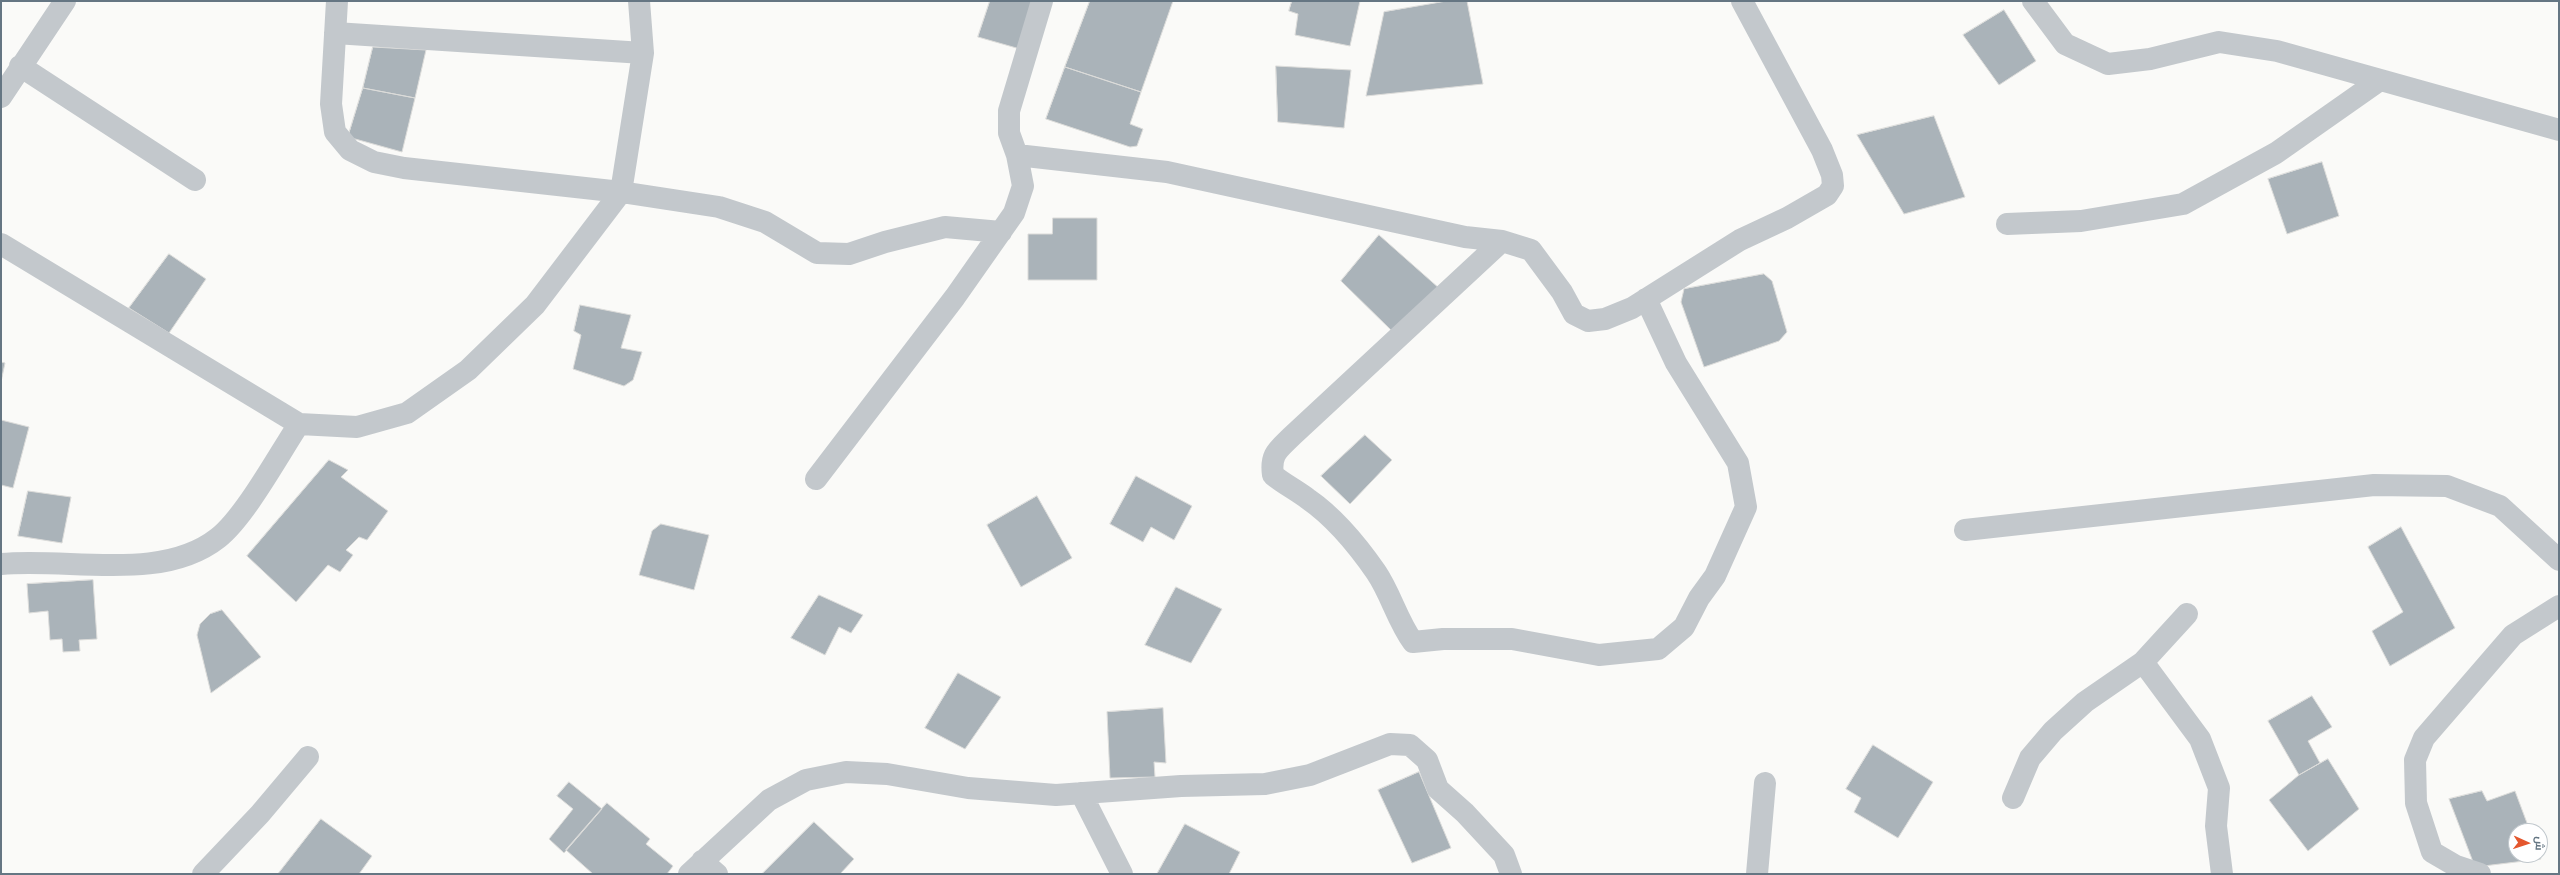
<!DOCTYPE html>
<meta charset="utf-8">
<style>
body{margin:0}
#map{position:relative;width:2560px;height:875px;overflow:hidden;background:#fafaf8;font-family:Signika,Cairo,sans-serif}
canvas{display:block}
.frame{position:absolute;inset:0;border:2px solid #657683;pointer-events:none}
.north{position:absolute;left:2508px;top:823px;width:40px;height:40px;box-sizing:border-box;background:#fff;border:1px solid #c1c8cd;border-radius:50%;rotate:93deg;font-size:11px;font-weight:700;line-height:16px;text-align:center;color:#657683}
.north::after{content:'';display:block;margin:auto;width:14px;height:18px;background:#e4572e;clip-path:polygon(50% 0,100% 100%,50% 72%,0 100%)}
</style>
<div id="map">
<canvas width="2560" height="875"></canvas>
<div class="frame"></div>
<div class="north">ش</div>
</div>
<script>
const ctx = document.querySelector('canvas').getContext('2d');
ctx.lineJoin = 'round';
function fill(path, color) { ctx.fillStyle = color; ctx.fill(path, 'evenodd'); }
function trace(path, color, width, dash) { ctx.strokeStyle = color; ctx.lineWidth = width; ctx.lineCap = dash ? 'butt' : 'round'; ctx.setLineDash(dash || []); ctx.stroke(path); }
const building = new Path2D(`
 M990,1H1035L1020,49L978,37Z
 M1090,1H1173L1141,92L1065,67Z
 M1292,1H1360L1350,46L1295,35L1298,14L1289,11Z
 M1447,1H1467L1483,84L1366,96L1384,12Z
 M2004,10L2036,61L1999,85L1963,35Z
 M373,47L426,50L415,98L363,88Z
 M1276,66L1351,70L1344,128L1278,122Z
 M1065,67L1141,92L1130,124L1143,129L1137,146L1130,147L1046,119Z
 M363,88L415,98L402,152L348,137Z
 M1934,116L1965,197L1904,214L1857,135Z
 M2322,162L2339,216L2287,234L2268,179Z
 M1053,218H1097V280H1028V234H1052Z
 M1379,235L1440,289L1394,333L1341,281Z
 M169,254L206,279L169,333L129,308Z
 M1764,274L1772,281L1787,332L1779,341L1704,367L1681,302L1684,289Z
 M580,305L631,315L621,348L642,352L633,380L624,386L573,369L581,335L574,331Z
 M1,362L5,363L1,382Z
 M1,420L29,427L13,488L1,485Z
 M1365,435L1392,460L1350,504L1321,476Z
 M329,460L348,470L341,477L388,511L367,540L359,537L346,550L353,555L340,572L328,565L296,602L247,556Z
 M1136,476L1192,506L1174,540L1151,527L1143,542L1110,524Z
 M28,491L71,497L62,543L18,536Z
 M1037,496L1072,558L1021,587L987,525Z
 M661,524L709,535L694,590L639,575L652,531Z
 M2401,527L2455,628L2390,666L2372,631L2403,612L2368,547Z
 M93,580L97,639L79,640L80,651L63,652L62,639L50,640L48,611L29,613L27,584Z
 M1176,587L1222,609L1191,663L1145,645Z
 M819,595L863,615L851,633L839,627L825,655L791,638Z
 M222,610L261,657L211,693L197,635L200,624L210,614Z
 M958,673L1001,697L965,749L925,728Z
 M2312,696L2332,727L2308,741L2320,763L2299,775L2268,721Z
 M1163,708L1166,763L1154,762L1155,777L1110,778L1107,712Z
 M1873,745L1933,782L1898,838L1854,812L1861,798L1846,789Z
 M2328,759L2359,809L2308,851L2269,800L2299,775Z
 M1419,772L1451,848L1412,863L1378,790Z
 M569,782L602,809L564,853L549,839L573,809L557,796Z
 M2482,791L2487,801L2515,791L2530,831H2516V855H2539L2541,859L2475,867L2449,799Z
 M607,803L650,839L646,844L673,866L667,874H593L566,850Z
 M321,819L372,856L359,874H278Z
 M814,822L854,859L840,874H762Z
 M1185,824L1240,852L1229,874H1157Z`);
fill(building, '#aab3b9');
trace(building, '#dcdcda', 1);
trace(new Path2D(`
 M337,1L331,104L335,132L350,150L374,162L404,168L621,192L719,207L765,222L817,253L849,254L885,242L945,227L1001,232
 M2033,1L2065,44L2108,64L2150,59L2219,42L2277,51L2559,130
 M335,33L643,53
 M20,66L195,180
 M1,97L65,1
 M1017,155L1167,172L1465,237L1502,241L1531,250L1562,292L1574,314L1588,321L1605,319L1632,308L1740,240L1787,218L1827,195L1833,186L1832,175L1822,150L1742,1
 M2007,224L2081,221L2183,204L2276,153L2380,80
 M1502,241L1292,436C1278,450 1270,454 1273,475C1284,484 1296,490 1308,499C1334,517 1358,546 1376,572C1391,594 1397,620 1413,642L1443,639H1512L1599,655L1658,649L1684,627L1699,598L1715,576L1746,507L1738,463L1676,363L1646,299
 M1,244L299,424
 M816,479L955,297L1014,213L1023,186L1017,155L1009,133V111L1042,1
 M1965,530L2374,485L2447,486L2500,506L2559,560
 M1,564C68,557 161,583 218,538C245,517 279,454 299,424L357,427L407,413L468,370L535,305L621,192L643,53L639,1
 M2143,662L2200,739L2219,788L2216,826L2222,874
 M1081,793L1122,874
 M2013,798L2030,758L2053,731L2085,702L2143,662L2187,614
 M702,861L717,874
 M203,874L260,814L308,757
 M689,874L769,800L806,780L846,772L887,774L968,788L1056,795L1181,786L1265,784L1310,775L1390,744L1410,745L1427,760L1438,789L1465,813L1504,855L1511,874
 M1757,874L1765,783
 M2480,874L2456,866L2432,852L2416,803L2415,760L2424,738L2513,635L2559,606`), '#c3c8cc', 22);
</script>
